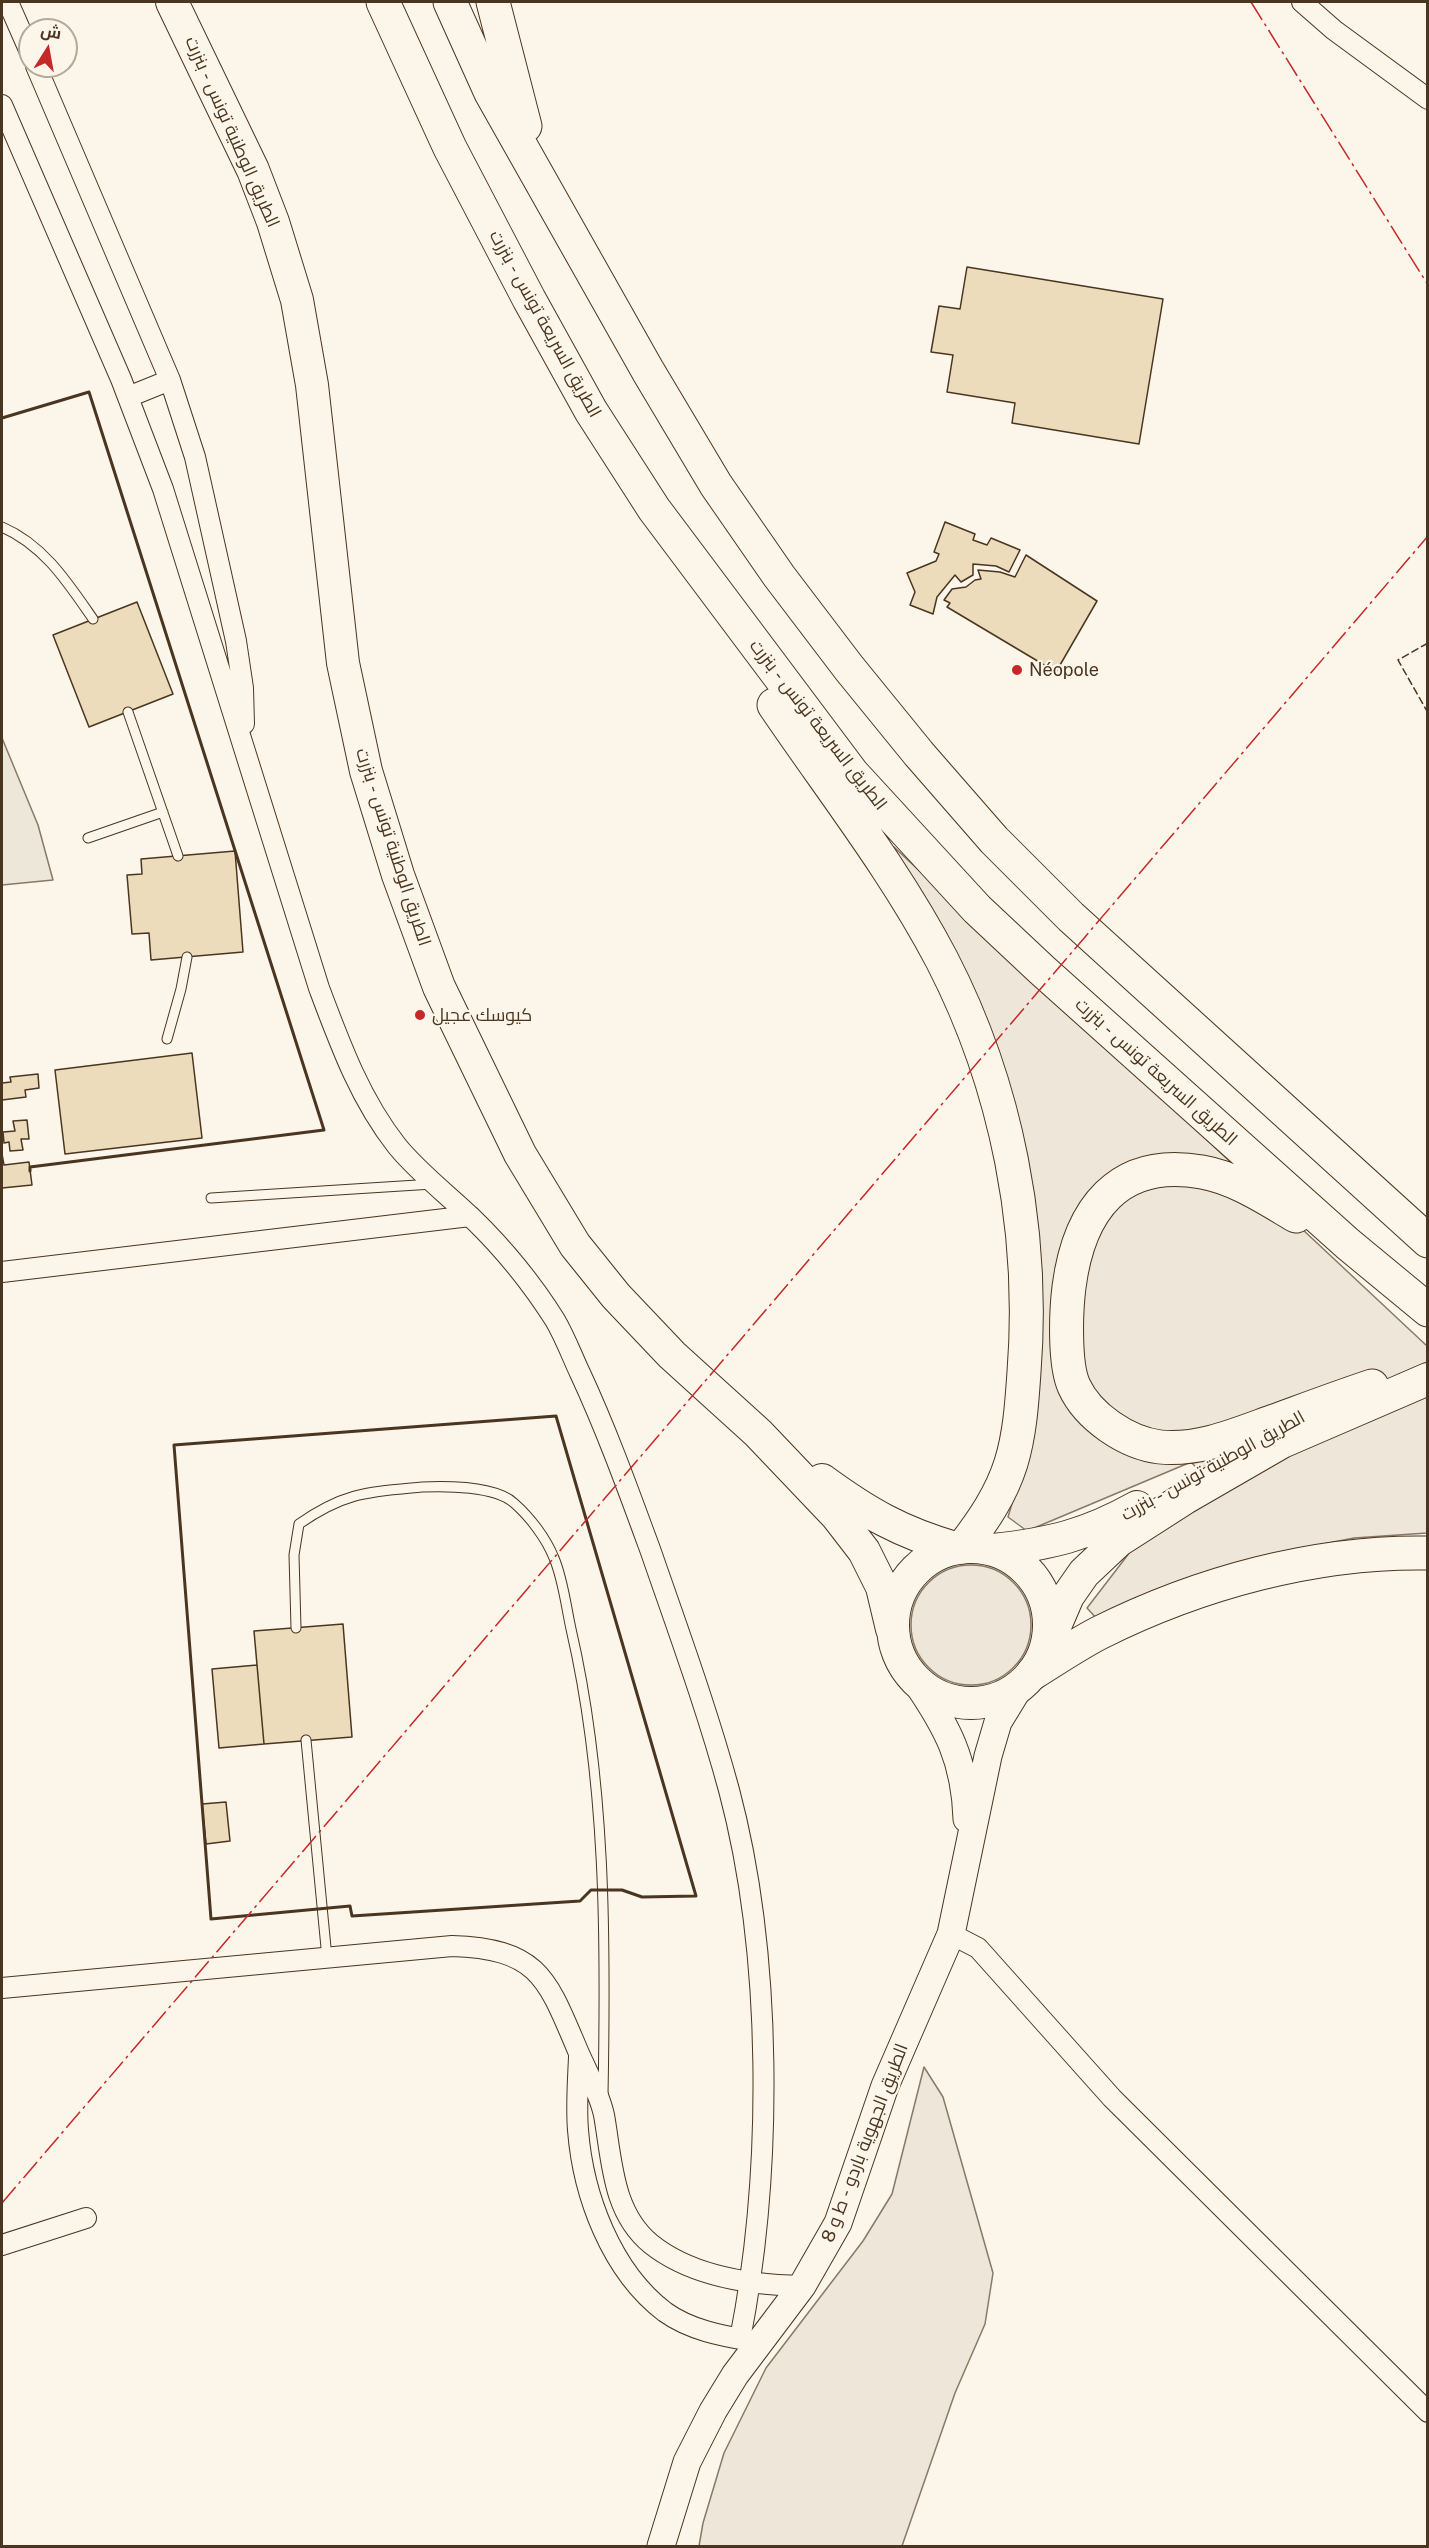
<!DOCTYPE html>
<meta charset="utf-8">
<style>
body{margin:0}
#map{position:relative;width:1429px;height:2548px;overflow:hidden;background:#fbf6e9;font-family:"Public Sans",Cairo,sans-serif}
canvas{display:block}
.frame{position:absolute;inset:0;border:3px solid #4a3520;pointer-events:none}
.north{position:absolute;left:18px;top:18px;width:60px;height:60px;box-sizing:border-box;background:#fbf6e9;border:2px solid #b4a999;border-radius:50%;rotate:11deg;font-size:16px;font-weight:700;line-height:24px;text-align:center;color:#4a3520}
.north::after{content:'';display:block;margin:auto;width:21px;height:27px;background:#c62828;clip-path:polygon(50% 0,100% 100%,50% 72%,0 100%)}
</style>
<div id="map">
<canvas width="1429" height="2548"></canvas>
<div class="frame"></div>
<div class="north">ش</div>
</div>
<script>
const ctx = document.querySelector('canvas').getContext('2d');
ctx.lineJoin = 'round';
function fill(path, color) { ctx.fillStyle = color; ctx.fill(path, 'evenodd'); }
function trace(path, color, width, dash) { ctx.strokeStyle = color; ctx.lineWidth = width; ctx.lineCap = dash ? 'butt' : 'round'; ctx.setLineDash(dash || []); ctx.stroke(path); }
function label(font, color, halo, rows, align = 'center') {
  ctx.font = font + ' "Public Sans",Cairo,sans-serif'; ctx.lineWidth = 4.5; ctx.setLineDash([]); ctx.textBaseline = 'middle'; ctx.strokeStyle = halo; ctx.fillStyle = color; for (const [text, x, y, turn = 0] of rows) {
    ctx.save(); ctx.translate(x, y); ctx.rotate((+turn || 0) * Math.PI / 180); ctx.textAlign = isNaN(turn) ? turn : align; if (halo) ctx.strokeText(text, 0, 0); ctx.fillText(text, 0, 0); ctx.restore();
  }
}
const green = new Path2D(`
 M894,847L1427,1346V1533L1354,1538L1272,1554L1098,1620L1087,1608L1130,1552L1221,1494L1191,1462L1027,1531L1008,1517L1021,1473L1035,1281L976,996Z
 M911 1625a60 60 0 1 1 120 0a60 60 0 1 1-120 0Z
 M924,2067L943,2097L993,2273L985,2324L955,2393L902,2546H699L703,2523L724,2453L766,2368L863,2241L892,2194Z`);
fill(green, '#ede6d9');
trace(green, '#887966', 1.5);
const parking = new Path2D(`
 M2,738L38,825L53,880L2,885Z`);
fill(parking, '#ede7d9');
trace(parking, '#887966', 1.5);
const building = new Path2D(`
 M967,267L1163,299L1139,444L1012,423L1015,403L947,392L953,355L931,352L939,306L960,309Z
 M945,522L975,534L973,540L987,545L991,538L1020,550L1009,572L996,566L973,564V575L961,582L955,575L937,597L933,614L910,605L915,592L907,573L936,561L939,554L934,552Z
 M1026,555L1097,601L1056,672L947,607L950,603L944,600L952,589L966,587L975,580L981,579L978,570L1000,572L1015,577Z
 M137,602L173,694L89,727L53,635Z
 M235,851L243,952L151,960L149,933L132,934L127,875L142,874L141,859Z
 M192,1053L202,1138L65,1154L55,1070Z
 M38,1074L39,1088L25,1090L26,1097L2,1100V1083L11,1082L10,1077Z
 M27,1120L29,1139H21L23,1150L10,1151L9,1142L4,1143L3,1132L15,1131L13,1121Z
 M2,1154L4,1165L29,1162L32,1185L2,1188Z
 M343,1624L352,1737L264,1744L254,1631Z
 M257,1665L264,1744L219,1748L212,1669Z
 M226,1802L230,1841L206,1844L202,1804Z`);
fill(building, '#ecdcbc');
trace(building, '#4a3520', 1.5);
const service = new Path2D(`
 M2,527C44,545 68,583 93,619
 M128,712L178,856
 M88,838L163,812
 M167,1039L181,989L187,957
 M211,1198L433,1184
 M296,1628L294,1555L299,1524C345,1492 368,1492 422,1487C446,1486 495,1486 514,1503C530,1517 546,1538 554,1558C563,1579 566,1606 571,1629C606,1780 606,1940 603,2095
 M306,1740L327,1958`);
const minor = new Path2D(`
 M8,2L30,52
 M1302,2L1334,30L1428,99
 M36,66L170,380L195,457L236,641L243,688L244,724
 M2,105L121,379L163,489L319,988C340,1044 360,1099 397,1146C419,1173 447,1194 472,1218C504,1249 531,1282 555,1320C565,1337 572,1356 580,1373C607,1431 629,1492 651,1552C678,1630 707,1709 729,1790C773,1955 773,2171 740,2339
 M128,397L170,380
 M2,1272L470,1216
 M951,1934L978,1948L1112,2098L1428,2412
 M2,1988L452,1946C539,1949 547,1978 578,2051C587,2072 599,2092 604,2115C612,2160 612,2212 651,2244C691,2276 752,2285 802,2286
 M579,2057C578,2081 576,2106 578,2130C583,2195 611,2271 665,2312C690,2330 722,2336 752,2341
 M2,2245L86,2218`);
const secondary = new Path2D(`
 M915,1680C948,1728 965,1760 967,1819
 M661,2546L687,2462L713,2411L735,2375L802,2286L838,2223L885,2086L951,1934L988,1756L998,1722L1020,1686`);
const primary = new Path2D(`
 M172,2L253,170L273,222L297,300L312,385L343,663L366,771L398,875L439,987L520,1154L575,1245L616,1296L672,1355L758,1433L837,1516L864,1551L882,1587L892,1629
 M822,1480C867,1513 900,1532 955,1548
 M893 1625a78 78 0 1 1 156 0a78 78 0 1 1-156 0Z
 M993,1550C1050,1544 1087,1535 1137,1507
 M1050,1638L1068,1596L1084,1573L1118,1541L1185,1498L1282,1442L1428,1379`);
const motorway = new Path2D(`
 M383,2L450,148L529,299L591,411L654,509L852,773L977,909L1042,970L1348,1244L1428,1310
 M450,2L491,93L648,371L716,485L779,576L849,668L919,754L994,840L1071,917L1428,1241
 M493,2L525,126
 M774,705C831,789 895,870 942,960C1007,1086 1035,1231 1024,1372C1022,1401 1020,1434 1011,1463C1001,1495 983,1521 963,1547
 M1296,1216C1267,1199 1236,1178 1202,1172C1118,1157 1079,1210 1069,1287C1066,1311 1064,1364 1074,1386C1088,1417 1127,1443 1160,1447C1199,1451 1238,1434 1274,1421C1307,1409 1339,1397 1372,1386
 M1033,1673C1054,1660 1076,1645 1099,1633C1199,1583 1315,1551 1428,1553`);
trace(service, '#4a3520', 11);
trace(minor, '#4a3520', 22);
trace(secondary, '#4a3520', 29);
trace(primary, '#4a3520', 34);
trace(motorway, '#4a3520', 35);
trace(service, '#fbf6e9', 9);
trace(minor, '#fbf6e9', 20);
trace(secondary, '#fbf6e9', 27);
trace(primary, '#fbf6e9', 32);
trace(motorway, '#fbf6e9', 33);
trace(new Path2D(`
 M1428,643L1398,660L1428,713`), '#4a3520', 1.5, [8, 3]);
trace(new Path2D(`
 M2,418L89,392L324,1130L30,1167V1171
 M556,1416L696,1896L642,1897L622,1890H591L580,1901L352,1916L350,1906L211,1919L174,1445Z`), '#4a3520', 3);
trace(new Path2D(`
 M1251,2L1428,285
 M2,2203L1428,536`), '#c62828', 1.5, [21, 4.5, 3, 4.5]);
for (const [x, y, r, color] of [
 [1017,670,6,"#c62828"],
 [420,1015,6,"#c62828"]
]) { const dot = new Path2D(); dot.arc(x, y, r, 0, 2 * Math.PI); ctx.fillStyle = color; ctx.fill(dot); trace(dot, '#fbf6e9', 2); }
label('18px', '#4a3520', '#fbf6e9', [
 ["الطريق الوطنية تونس - بنزرت",232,132,66],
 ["الطريق السريعة تونس - بنزرت",545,324,61],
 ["الطريق السريعة تونس - بنزرت",818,725,52],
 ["الطريق الوطنية تونس - بنزرت",393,847,72],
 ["الطريق السريعة تونس - بنزرت",1156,1072,42],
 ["الطريق الوطنية تونس - بنزرت",1213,1466,-29],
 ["الطريق الجهوية باردو - ط و 8",865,2143,-69]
]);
label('18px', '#4a3520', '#fbf6e9', [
 ["Néopole",1029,670],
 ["كيوسك عجيل",432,1015]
], 'left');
</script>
